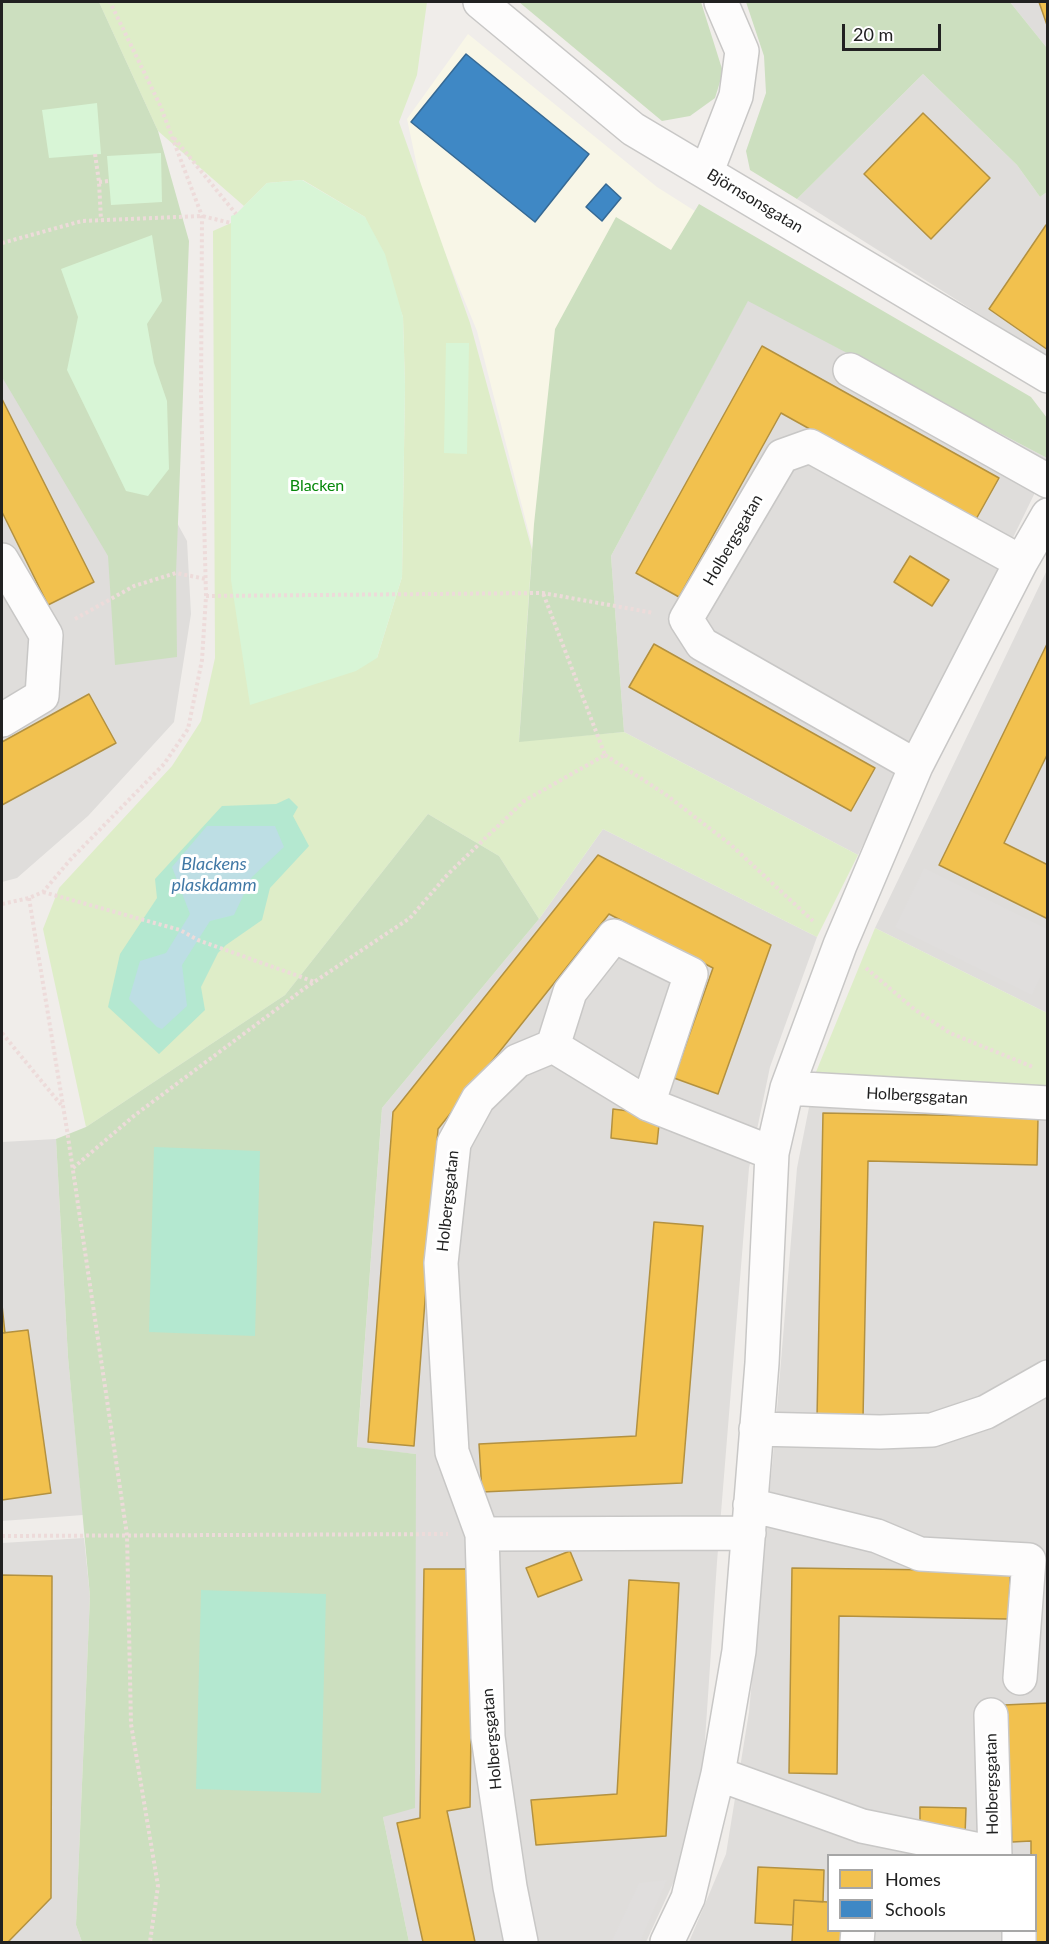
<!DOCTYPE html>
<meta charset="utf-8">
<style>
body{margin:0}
#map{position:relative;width:1049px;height:1944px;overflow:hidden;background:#f0edea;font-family:Lato,sans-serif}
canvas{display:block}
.frame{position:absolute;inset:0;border:3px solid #212121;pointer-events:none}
.legend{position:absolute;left:827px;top:1854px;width:210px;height:78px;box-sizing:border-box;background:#fff;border:2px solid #a6a6a6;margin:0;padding:8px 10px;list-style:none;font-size:18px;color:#212121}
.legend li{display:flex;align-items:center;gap:12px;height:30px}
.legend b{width:30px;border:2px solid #a6a6a6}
.scale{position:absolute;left:842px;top:24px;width:99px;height:27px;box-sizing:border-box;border:3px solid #212121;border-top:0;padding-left:8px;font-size:18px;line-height:21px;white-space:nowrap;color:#212121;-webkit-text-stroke:4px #fff;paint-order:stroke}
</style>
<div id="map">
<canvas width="1049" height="1944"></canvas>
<div class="frame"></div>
<ul class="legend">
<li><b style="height:16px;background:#f2c14e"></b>Homes</li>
<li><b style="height:16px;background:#3f88c5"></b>Schools</li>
</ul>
<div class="scale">20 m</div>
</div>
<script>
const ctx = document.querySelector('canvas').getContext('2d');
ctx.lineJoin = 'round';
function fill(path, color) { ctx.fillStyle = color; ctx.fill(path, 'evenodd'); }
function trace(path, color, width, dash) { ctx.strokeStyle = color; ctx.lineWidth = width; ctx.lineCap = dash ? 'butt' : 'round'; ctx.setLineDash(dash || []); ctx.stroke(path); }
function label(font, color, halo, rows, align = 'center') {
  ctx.font = font + ' Lato,sans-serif'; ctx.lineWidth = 6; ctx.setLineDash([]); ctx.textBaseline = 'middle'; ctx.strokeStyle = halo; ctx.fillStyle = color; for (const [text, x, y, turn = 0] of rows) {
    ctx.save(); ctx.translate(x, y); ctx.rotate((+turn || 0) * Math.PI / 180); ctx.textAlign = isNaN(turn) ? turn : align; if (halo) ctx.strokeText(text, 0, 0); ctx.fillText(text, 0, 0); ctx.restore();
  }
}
fill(new Path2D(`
 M1010,2H1047V48Z
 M923,74L1017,165L1040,197L1047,192V357L797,199Z
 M24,245L187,541L191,614L174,722L88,816L17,878L2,882V253Z
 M748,300L1047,458V468L858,855L624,732L611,556Z
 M1047,570V1013L875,928Z
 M603,829L817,937L770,1067L749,1168L717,1562L703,1770L674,1881L646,1942H409L383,1817L416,1454L357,1448L382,1108L539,919Z
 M816,1072L1047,1092V1942H689L726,1854L749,1712L775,1434L797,1168ZM828,1856H1036V1930H828Z
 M56,1139L68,1357L83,1515L2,1521V1142Z
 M84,1538L90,1596L76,1925L82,1942H2V1543Z`), '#dfdddb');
fill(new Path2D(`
 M468,34L657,187L769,258L543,588L477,331L425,204L407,119Z`), '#f8f6e7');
fill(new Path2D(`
 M99,2H427L417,75L399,122L470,323L532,550L519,741L624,732L858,855L817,937L603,829L539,919L499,856L428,814L285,995L86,1127L43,929L59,888L172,766L201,721L215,658L213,231L231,223V580L377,658L402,577L405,386L403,317L365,217L303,180L267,183L244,206L158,131Z
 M875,928L1047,1013V1092L816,1072Z`), '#deedc8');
fill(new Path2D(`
 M2,2H99L158,131L189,241L176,573L177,657L115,665L108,556L2,377Z
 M519,2H701L723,72L715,98L690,116L662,121Z
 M746,2H1010L1047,48V192L1040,197L1017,165L923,74L797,199L750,170L746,151L766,93L764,56Z
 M699,204L1031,397L1047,418V458L748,301L611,556L624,732L519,742L534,524L555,329L616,217L671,250Z
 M428,814L499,856L539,919L382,1108L357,1447L416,1454L415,1808L383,1817L409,1942H82L76,1925L90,1596L68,1357L56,1139L86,1127L285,995Z`), '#ccdfbf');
fill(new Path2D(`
 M97,103L101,154L49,158L42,110Z
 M161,153L162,202L111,205L107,156Z
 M302,180L365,217L385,254L403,317L405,386L402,577L377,658L356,671L250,705L231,580V216L236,214L267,183Z
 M152,235L162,301L147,324L154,363L167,401L169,469L148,496L126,491L67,370L78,317L61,269Z
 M446,343H469L467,454L444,453Z`), '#d8f5d6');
fill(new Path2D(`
 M289,798L298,807L293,816L309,846L270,888L262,920L226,945L218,953L201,987L205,1010L159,1054L108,1007L120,954L157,898L155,879L222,806L276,804Z
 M154,1147L260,1151L255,1336L149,1332Z
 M201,1590L326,1594L321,1793L196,1789Z`), '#b4e8d0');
fill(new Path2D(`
 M924,868L1047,929V964L1032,995L895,927Z
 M667,1880L640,1942H611L639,1883Z`), '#e0dedd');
fill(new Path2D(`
 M207,826H275L284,847L252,877L234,915L210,921L182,965L187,1006L162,1029L157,1027L129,999L140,961L166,953L190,914L172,867Z`), '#bddee4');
const homes = new Path2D(`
 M1039,2H1048V28Z
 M923,113L990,178L931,239L864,174Z
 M1046,225L1048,226V350L989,309Z
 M762,346L999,478L975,521L781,413L679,597L636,573Z
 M2,399L94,582L48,605L2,512Z
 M910,556L949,580L932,606L894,582Z
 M1048,642V753L1004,843L1048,865V919L939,865Z
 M654,644L875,768L851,811L629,687Z
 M89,694L116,743L2,805V742Z
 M598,855L771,945L718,1094L674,1078L713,968L609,914L438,1129L414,1446L368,1442L393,1112Z
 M613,1109L660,1115L657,1144L611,1138Z
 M823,1113L1038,1117L1037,1165L868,1161L863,1419L817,1418Z
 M654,1222L703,1226L682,1483L482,1492L479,1444L636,1436Z
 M2,1305L5,1333H2Z
 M28,1330L51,1493L2,1500V1333Z
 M570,1551L582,1580L538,1597L526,1568Z
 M792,1568L1010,1571L1009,1619L839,1616L837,1774L789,1773Z
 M424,1569H473L470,1807L447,1811L475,1942H423L397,1823L420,1818Z
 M2,1575L52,1576L51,1898L8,1942H2Z
 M629,1580L679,1583L666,1836L536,1845L531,1800L617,1794Z
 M1048,1703V1942H1035L1036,1856H1031V1841L1012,1842L1008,1741L1004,1705Z
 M920,1807L966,1808L965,1836L920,1834Z
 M758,1867L824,1870L823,1902L794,1900L793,1925L755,1923Z
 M794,1900L828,1902V1930H843L842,1942H792Z`);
fill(homes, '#f2c14e');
trace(homes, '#b39140', 1.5);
const schools = new Path2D(`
 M466,54L589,154L535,222L411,122Z
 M606,184L621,198L602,221L586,207Z`);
fill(schools, '#3f88c5');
trace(schools, '#366994', 1.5);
const minor = new Path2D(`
 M480,2L633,129L1048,376
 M707,171L736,96L742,51L721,2
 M850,370L1048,481
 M2,560L46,635L42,696L2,720
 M916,766L702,644L686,619L782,456L810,446L1021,562
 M553,1046L570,992L614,936L691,974L648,1104
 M787,1088L1048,1103
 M756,1429L880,1432L932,1430L986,1412L1048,1377
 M750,1505L877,1536L920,1554L1029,1560L1020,1678
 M482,1534L452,1452L441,1263L454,1143L478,1099L517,1061L553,1046L648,1104L772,1153
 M991,1715L995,1856
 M718,1774L862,1826L994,1853
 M1019,1930V1942
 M521,1942L510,1887L488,1737L482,1534L749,1533
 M667,1942L688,1898L718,1774L739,1651L762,1363L772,1153L787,1088L840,945L916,766L1021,562L1048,515
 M857,1942L858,1930`);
trace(minor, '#c8c7c6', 36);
trace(new Path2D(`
 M174,138L236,214
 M95,154L99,182L101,220
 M99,182L109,181
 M2,243L82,221L202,216L231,223
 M206,596L543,593L654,613
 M75,619L134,586L176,573L206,579
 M605,755L665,794L730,844L813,921
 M43,892L180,930L198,940L315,982
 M29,898L67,1130L127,1535L131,1724L158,1886L150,1942
 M2,904L29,898L43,892L70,860L164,764L188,729L202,660L206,596L201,396L202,216L160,105L110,2
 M866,968L914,1009L950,1033L1033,1067
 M2,1033L62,1106
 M73,1168L135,1115L305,988L410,918L448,874L524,801L605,755L543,593
 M2,1536L448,1534`), '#eddbda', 4, [3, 3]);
trace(minor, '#fdfcfc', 33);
label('16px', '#212121', '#fff', [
 ["Björnsonsgatan",755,201,31],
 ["Holbergsgatan",733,540,-60],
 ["Holbergsgatan",917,1096,3],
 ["Holbergsgatan",448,1201,-84],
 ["Holbergsgatan",492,1739,-95],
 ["Holbergsgatan",992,1784,-91]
]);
label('16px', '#07880b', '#fff', [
 ["Blacken",317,486]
]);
label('italic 18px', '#4279a6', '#fff', [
 ["Blackens",214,864],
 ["plaskdamm",214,885]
]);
</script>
